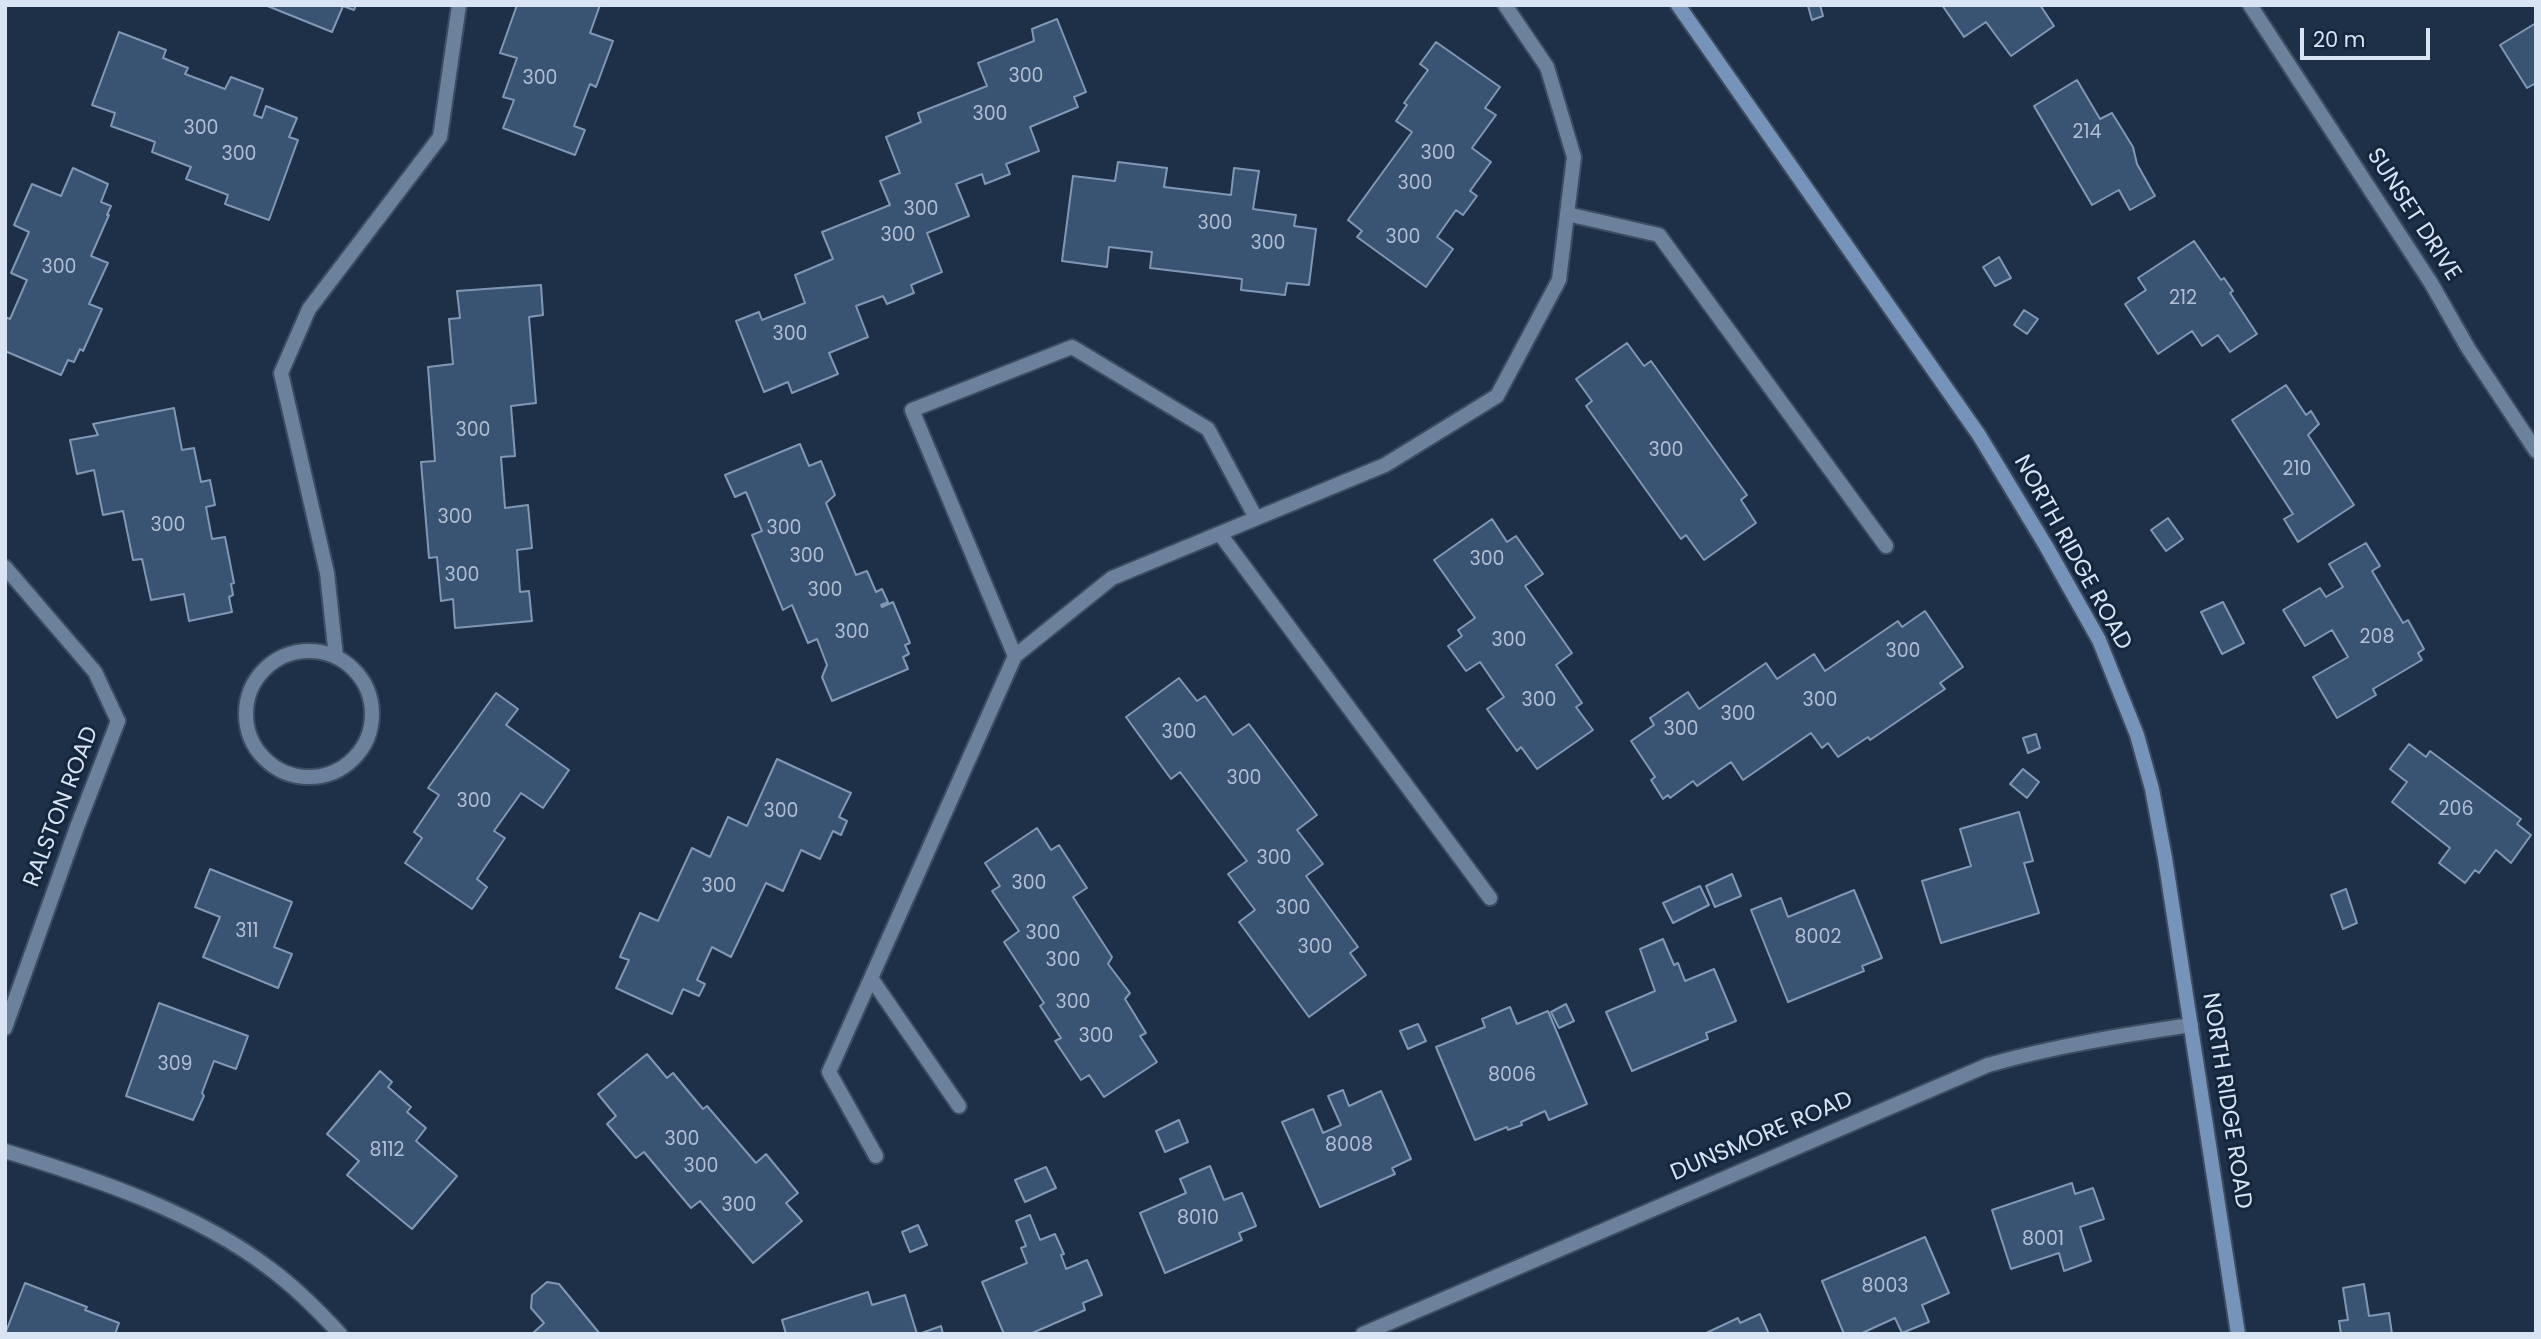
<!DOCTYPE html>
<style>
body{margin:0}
#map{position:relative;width:2541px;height:1339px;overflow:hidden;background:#1d3048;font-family:Poppins,sans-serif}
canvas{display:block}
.frame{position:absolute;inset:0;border:7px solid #d8e4f4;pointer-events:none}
.scale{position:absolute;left:2300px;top:28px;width:130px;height:32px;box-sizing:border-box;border:4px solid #d8e4f4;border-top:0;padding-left:9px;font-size:21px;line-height:24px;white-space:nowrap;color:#d8e4f4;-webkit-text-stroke:5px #13263d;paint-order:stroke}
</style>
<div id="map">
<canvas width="2541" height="1339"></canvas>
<div class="frame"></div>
<div class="scale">20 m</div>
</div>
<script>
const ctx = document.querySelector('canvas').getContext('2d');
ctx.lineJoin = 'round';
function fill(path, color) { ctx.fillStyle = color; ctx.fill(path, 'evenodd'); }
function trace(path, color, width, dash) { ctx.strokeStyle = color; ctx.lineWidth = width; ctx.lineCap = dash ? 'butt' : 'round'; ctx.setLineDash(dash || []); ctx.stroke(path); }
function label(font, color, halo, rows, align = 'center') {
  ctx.font = font + ' Poppins,sans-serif'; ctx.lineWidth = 6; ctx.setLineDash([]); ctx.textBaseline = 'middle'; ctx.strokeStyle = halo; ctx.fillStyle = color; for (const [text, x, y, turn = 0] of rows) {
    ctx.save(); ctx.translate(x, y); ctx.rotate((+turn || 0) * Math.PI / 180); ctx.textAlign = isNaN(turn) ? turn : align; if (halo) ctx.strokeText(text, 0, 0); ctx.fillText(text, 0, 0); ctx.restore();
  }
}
const building = new Path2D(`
 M265,5H356L354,10L343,6L332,32Z
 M517,5H600L590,33L613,41L596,87L590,84L574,126L585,130L575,155L503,128L514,100L503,97L517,58L500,53Z
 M1820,5L1823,16L1812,20L1808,6Z
 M1942,5H2040L2054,26L2011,56L1986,22L1964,37Z
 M1057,19L1086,92L1074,97L1078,107L1030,127L1039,151L1006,164L1010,174L985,184L982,174L956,184L969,216L927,233L942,272L911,285L914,293L887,304L883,296L856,306L868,337L829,353L838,374L792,393L788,382L764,392L736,321L759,312L762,320L805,303L795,275L833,259L822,232L890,205L880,181L900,173L886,137L921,122L918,113L987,86L978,63L1034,41L1032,29Z
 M2536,23V83L2527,88L2500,45Z
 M119,32L166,50L163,58L188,68L185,74L225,89L231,77L263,89L254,115L262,118L266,106L297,118L289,137L298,140L269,220L225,204L228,195L186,179L191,167L152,152L155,142L111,126L115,113L92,105Z
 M1436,42L1500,87L1485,108L1496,115L1472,148L1491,162L1470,191L1477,196L1463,215L1456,210L1437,237L1453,249L1426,287L1357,237L1362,231L1348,220L1412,132L1396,121L1407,105L1404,103L1428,70L1420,64Z
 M2077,80L2100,119L2112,113L2133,147L2137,164L2155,196L2130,210L2119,190L2092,205L2034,106Z
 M1118,162L1167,168L1164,187L1231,195L1234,168L1259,171L1253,209L1296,215L1294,226L1316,229L1309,285L1287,283L1285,295L1241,290L1242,279L1150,268L1152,252L1109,247L1107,267L1062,261L1073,176L1115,181Z
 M73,168L108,184L101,202L111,206L107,215H109L91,256L108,263L89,304L102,309L83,351L80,349L74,362L68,360L61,375L5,351V317L10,319L27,280L11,273L29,232L14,225L32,184L61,196Z
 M2194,241L2221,280L2224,278L2233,291L2230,293L2257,334L2230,352L2218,335L2202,346L2192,331L2158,354L2125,304L2146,290L2138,278Z
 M1999,257L2011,278L1995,286L1983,267Z
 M541,285L543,315L529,317L536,403L511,406L515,456L501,457L505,508L528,505L532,548L517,550L520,592L529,591L532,621L455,628L453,599L441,601L437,557L429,558L421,462L435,461L428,367L453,364L449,319L460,318L457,291Z
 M2024,310L2038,319L2027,334L2014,325Z
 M1627,343L1644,366L1651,361L1747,495L1741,500L1756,523L1704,560L1686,535L1681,539L1586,406L1592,401L1576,379Z
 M2286,385L2306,415L2311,411L2319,424L2308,435L2354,505L2298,542L2284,519L2293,514L2232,420Z
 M174,408L182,450L194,448L201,482L210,480L215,505L206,507L212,539L225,537L234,583L231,584L233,595L229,597L232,612L189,621L184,594L151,600L142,559L133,560L123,511L103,515L94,470L77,474L70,440L98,435L93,424Z
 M800,444L809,466L821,461L835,495L826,503L856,575L867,571L876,592L882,589L888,602L881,605L882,607L893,602L910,643L905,645L909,654L903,657L908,669L832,701L822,677L827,665L817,639L808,643L792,605L783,610L752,535L762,531L746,492L735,497L725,475Z
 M2168,518L2183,539L2166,551L2151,530Z
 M1492,519L1507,542L1516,536L1543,574L1525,586L1572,653L1556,665L1582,703L1576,707L1593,730L1537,769L1521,747L1517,751L1487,709L1504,697L1480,662L1466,671L1448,646L1462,636L1458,630L1475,618L1434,560Z
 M2366,543L2380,566L2372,571L2403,623L2408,620L2424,649L2418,653L2422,660L2373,689L2376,695L2337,718L2313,677L2348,657L2332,630L2305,646L2283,610L2320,588L2326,597L2343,587L2329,564Z
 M2223,602L2244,643L2222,654L2201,612Z
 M1925,611L1963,667L1940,683L1945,689L1870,740L1868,737L1838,757L1828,743L1822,748L1811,733L1743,780L1731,762L1697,786L1693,781L1670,798L1668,795L1663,799L1651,780L1655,777L1631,741L1654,725L1650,718L1688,692L1699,709L1766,663L1777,679L1814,654L1825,671L1898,621L1902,627Z
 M1179,678L1197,701L1205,696L1233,735L1249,724L1317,815L1297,830L1323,864L1306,876L1358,947L1350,953L1366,975L1309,1017L1239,922L1255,910L1228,874L1247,861L1180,772L1171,779L1126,717Z
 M496,693L518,709L506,725L569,770L543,808L521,793L494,831L505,838L477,879L487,887L472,909L405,863L422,838L414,832L439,795L428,788Z
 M2036,734L2040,748L2028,753L2023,738Z
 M2409,744L2426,757L2430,751L2521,819L2517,824L2531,835L2511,863L2496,850L2479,873L2475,870L2465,883L2439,863L2450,848L2392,802L2407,782L2390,769Z
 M777,759L851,793L839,817L847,821L841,835L833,831L820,859L801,850L783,891L766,883L731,957L712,947L697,980L705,984L699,996L683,989L672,1014L616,988L629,960L620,957L640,913L658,921L692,848L710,857L728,817L747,826Z
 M2023,769L2039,782L2027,798L2010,784Z
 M2019,812L2033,861L2024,863L2039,913L1941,943L1922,881L1971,866L1960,829Z
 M1037,828L1051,850L1059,845L1087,888L1073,897L1112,957L1108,964L1130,993L1125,999L1146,1033L1140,1036L1157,1062L1104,1097L1089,1075L1081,1080L1055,1041L1061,1038L1040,1006L1044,1003L1004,942L1019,931L992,891L1000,886L985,863Z
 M210,869L292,902L274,947L292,954L278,988L203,957L220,917L195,907Z
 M1732,874L1741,896L1715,907L1706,886Z
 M1700,886L1709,905L1673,923L1663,903Z
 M2346,889L2357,923L2343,929L2331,895Z
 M1854,890L1882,958L1862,966L1864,971L1788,1002L1751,910L1781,898L1788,917Z
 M1663,939L1674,965L1678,963L1685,981L1714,969L1736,1021L1706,1033L1708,1039L1632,1071L1606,1012L1655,991L1640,949Z
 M159,1003L248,1036L236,1069L214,1061L202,1093L204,1096L193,1120L126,1096Z
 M1566,1004L1574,1021L1559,1028L1551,1012Z
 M1510,1007L1517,1024L1548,1011L1587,1104L1549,1120L1545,1111L1521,1122L1522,1125L1508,1130L1507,1127L1475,1140L1436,1047L1485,1027L1482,1019Z
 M1418,1024L1426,1041L1408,1049L1400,1031Z
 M647,1054L667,1078L673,1073L703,1109L707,1106L756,1163L766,1154L798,1193L786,1203L802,1221L753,1263L700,1201L691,1208L644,1152L636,1158L607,1124L616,1116L598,1094Z
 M380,1071L392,1082L388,1087L411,1107L407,1112L426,1128L416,1141L457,1176L412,1229L347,1175L359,1161L327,1134Z
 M1343,1090L1349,1106L1381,1091L1411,1159L1392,1168L1395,1174L1320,1207L1282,1122L1313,1109L1323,1133L1341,1125L1328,1096Z
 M1179,1120L1188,1142L1165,1152L1156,1131Z
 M1210,1166L1224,1200L1242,1193L1256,1226L1239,1233L1242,1240L1165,1273L1140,1213L1186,1193L1180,1179Z
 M1046,1167L1056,1188L1025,1202L1015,1180Z
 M2072,1183L2075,1194L2093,1188L2104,1219L2080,1227L2091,1261L2064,1271L2059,1253L2011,1269L1992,1210Z
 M1030,1215L1040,1240L1055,1234L1064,1254L1061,1255L1066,1269L1087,1260L1102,1295L1083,1303L1085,1310L1030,1334H1004L982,1282L1027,1263L1021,1248L1026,1246L1016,1221Z
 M918,1225L927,1245L910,1252L902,1232Z
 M1925,1237L1949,1293L1922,1305L1929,1322L1902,1333L1895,1318L1860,1334H1844L1822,1281Z
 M547,1282L559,1284L600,1334H532L544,1323L531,1308L532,1295Z
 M25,1283L87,1307L85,1310L119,1323L115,1334H5Z
 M2364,1284L2369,1316L2389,1313L2392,1334H2341L2339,1321L2348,1320L2343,1288Z
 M868,1292L872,1305L905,1295L917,1334H786L782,1320Z
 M1760,1314L1769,1334H1704L1738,1318L1740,1323Z
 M941,1326L943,1334H919Z`);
fill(building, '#395373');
trace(building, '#8198b4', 2);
const service = new Path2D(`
 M5,567L95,672L118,721`);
const minor = new Path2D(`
 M2250,5L2431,283L2468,348L2536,451
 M1567,214L1659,235L1886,546
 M1220,534L1490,898
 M246 714a63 63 0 1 1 126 0a63 63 0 1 1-126 0Z
 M1015,656L912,410L1072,347L1208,429L1256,518
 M336,657L327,573L281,373L309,309L440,137L459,5
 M871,978L959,1106
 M5,1028L77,827L118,721
 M5,1151C93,1178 196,1212 269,1268C295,1287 318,1310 340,1334
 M876,1156L829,1072L1015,656L1112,578L1385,465L1497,396L1559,280L1574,157L1547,67L1505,5
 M1363,1334L1988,1065C2055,1046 2123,1035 2191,1025`);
const secondary = new Path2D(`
 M1678,5L1979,435L2046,546L2099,640L2137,735L2152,789L2165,858L2238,1334`);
trace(service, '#3d4d61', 18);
trace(minor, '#3d4d61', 18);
trace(secondary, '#3d4d61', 18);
trace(service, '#6b819c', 14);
trace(minor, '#6b819c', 14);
trace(secondary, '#7694b9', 14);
label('19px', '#b0c0d4', null, [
 ["300",1026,77],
 ["300",540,79],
 ["300",990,115],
 ["300",201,129],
 ["214",2087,133],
 ["300",1438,154],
 ["300",239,155],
 ["300",1415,184],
 ["300",921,210],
 ["300",1215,224],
 ["300",898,236],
 ["300",1403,238],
 ["300",1268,244],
 ["300",59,268],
 ["212",2183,299],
 ["300",790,335],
 ["300",473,431],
 ["300",1666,451],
 ["210",2297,470],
 ["300",455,518],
 ["300",168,526],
 ["300",784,529],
 ["300",807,557],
 ["300",1487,560],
 ["300",462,576],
 ["300",825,591],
 ["300",852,633],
 ["208",2377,638],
 ["300",1509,641],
 ["300",1903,652],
 ["300",1539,701],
 ["300",1820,701],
 ["300",1738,715],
 ["300",1681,730],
 ["300",1179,733],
 ["300",1244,779],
 ["300",474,802],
 ["206",2456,810],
 ["300",781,812],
 ["300",1274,859],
 ["300",1029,884],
 ["300",719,887],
 ["300",1293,909],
 ["311",247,932],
 ["300",1043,934],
 ["8002",1818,938],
 ["300",1315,948],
 ["300",1063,961],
 ["300",1073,1003],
 ["300",1096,1037],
 ["309",175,1065],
 ["8006",1512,1076],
 ["300",682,1140],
 ["8008",1349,1146],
 ["8112",387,1151],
 ["300",701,1167],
 ["300",739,1206],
 ["8010",1198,1219],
 ["8001",2043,1240],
 ["8003",1885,1287]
]);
label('23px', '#d8e4f4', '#13263d', [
 ["SUNSET DRIVE",2413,215,57],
 ["NORTH RIDGE ROAD",2072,553,61],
 ["RALSTON ROAD",62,807,-69],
 ["NORTH RIDGE ROAD",2226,1101,81],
 ["DUNSMORE ROAD",1762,1137,-23]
]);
</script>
